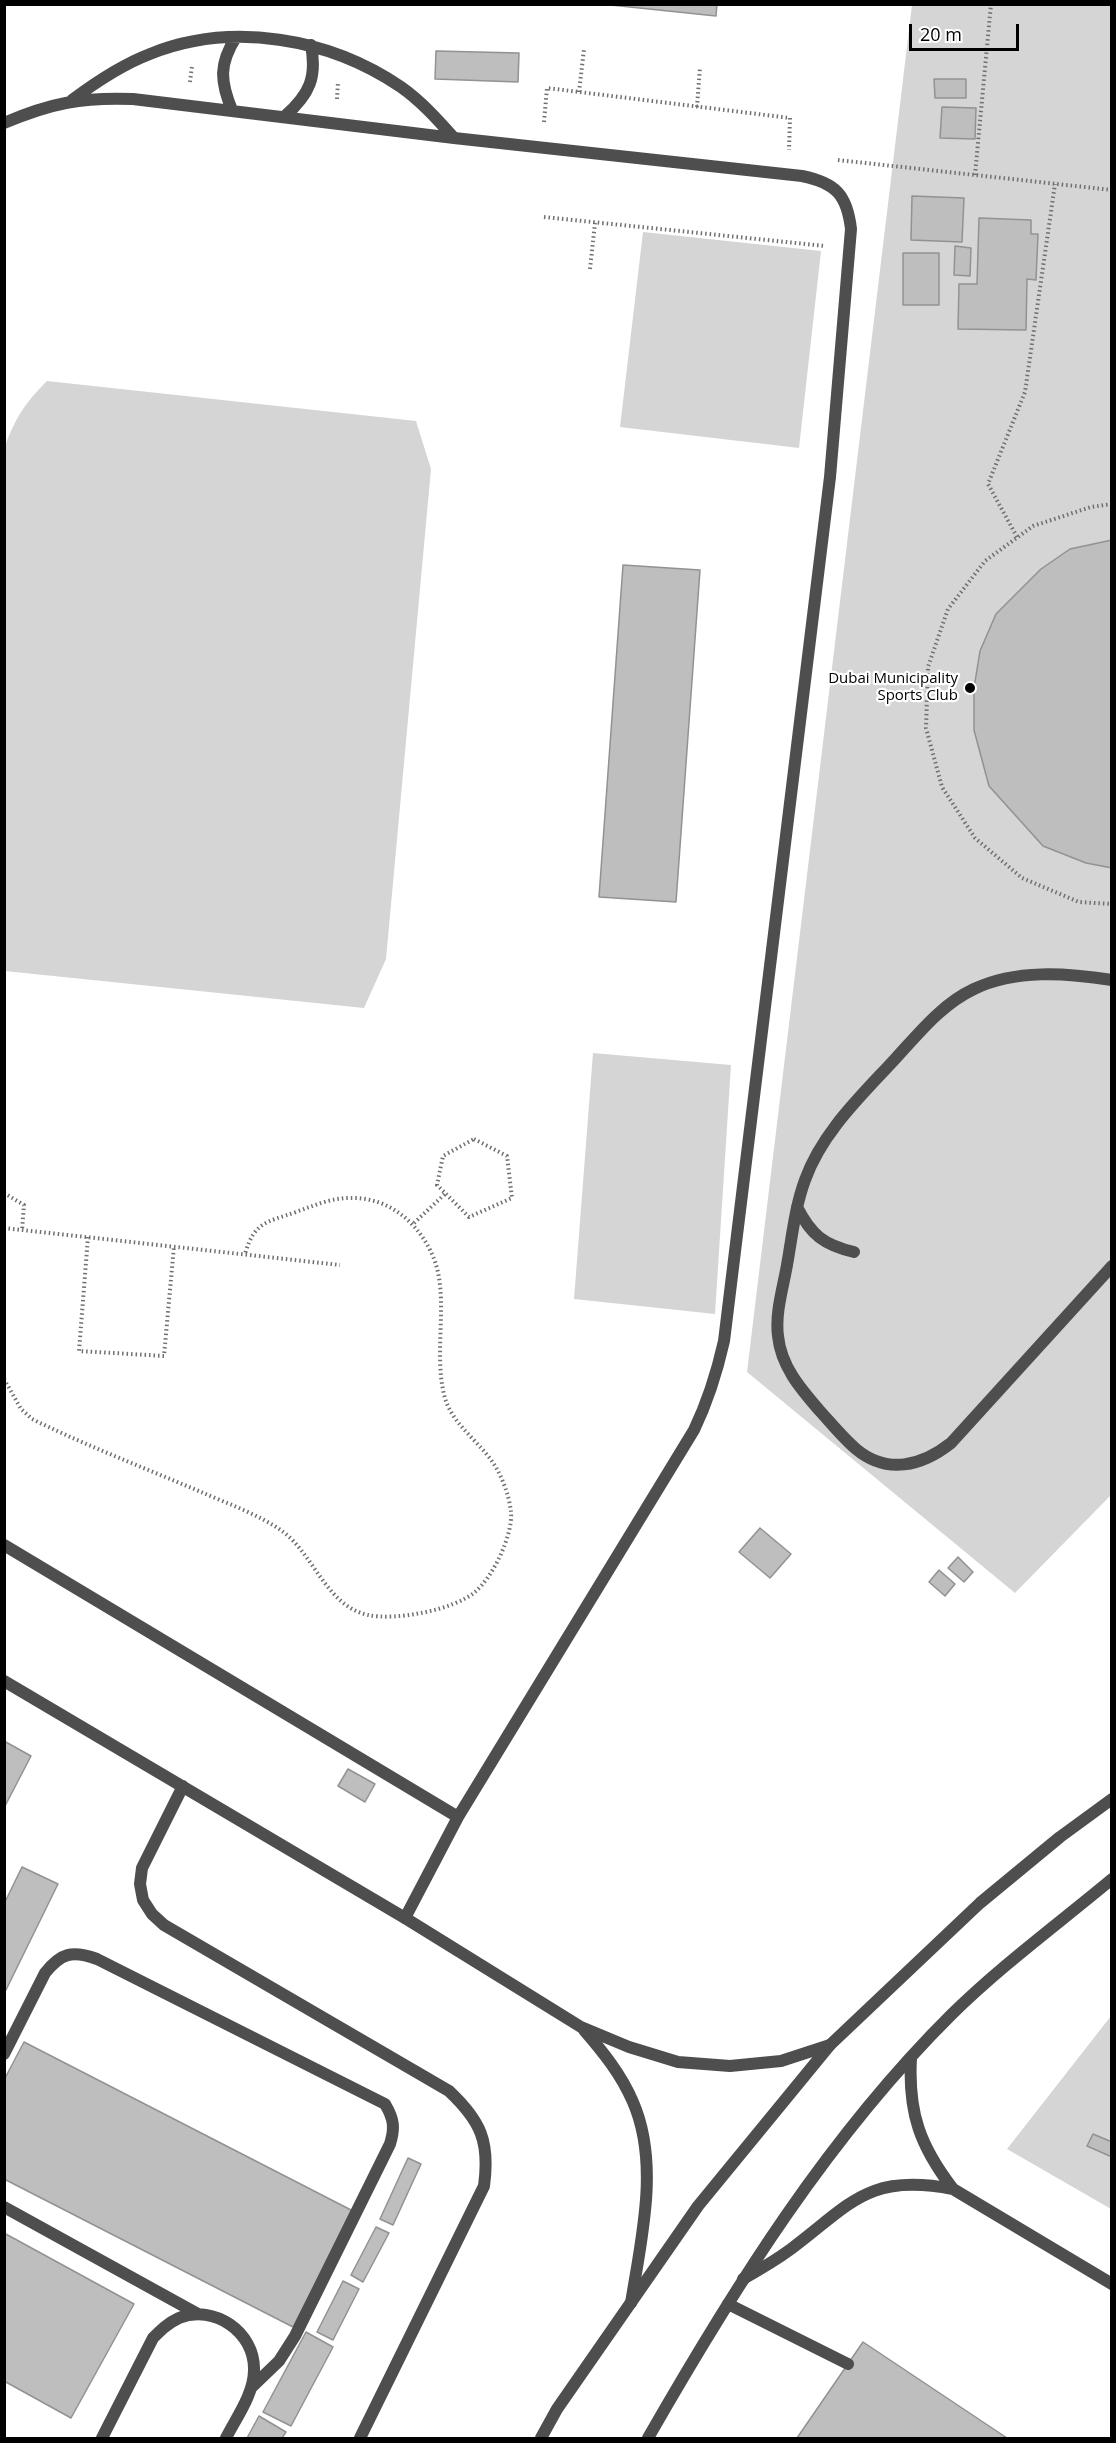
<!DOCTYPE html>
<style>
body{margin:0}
#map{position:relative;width:1116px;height:2443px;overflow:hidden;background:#fff;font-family:"Open Sans",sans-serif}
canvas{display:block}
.frame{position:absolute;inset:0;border:6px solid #000;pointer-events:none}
.scale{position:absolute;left:909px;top:24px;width:110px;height:27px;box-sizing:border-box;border:3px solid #000;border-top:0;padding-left:8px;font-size:18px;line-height:21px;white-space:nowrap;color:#000;-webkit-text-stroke:4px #fff;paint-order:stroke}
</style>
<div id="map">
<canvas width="1116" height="2443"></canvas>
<div class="frame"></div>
<div class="scale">20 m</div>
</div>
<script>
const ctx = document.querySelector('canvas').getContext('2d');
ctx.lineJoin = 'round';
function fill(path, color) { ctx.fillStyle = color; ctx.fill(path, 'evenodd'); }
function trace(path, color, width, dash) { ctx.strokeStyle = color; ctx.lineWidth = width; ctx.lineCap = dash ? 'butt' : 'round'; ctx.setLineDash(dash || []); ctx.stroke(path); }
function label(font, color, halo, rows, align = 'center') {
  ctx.font = font + ' "Open Sans",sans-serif'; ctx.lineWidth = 4.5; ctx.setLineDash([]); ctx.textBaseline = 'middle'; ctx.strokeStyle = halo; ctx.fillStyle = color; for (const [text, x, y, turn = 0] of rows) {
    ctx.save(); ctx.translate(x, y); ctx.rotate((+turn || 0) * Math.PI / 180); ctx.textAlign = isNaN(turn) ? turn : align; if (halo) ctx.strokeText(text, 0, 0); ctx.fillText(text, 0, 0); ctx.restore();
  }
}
fill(new Path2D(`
 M912,5H1111V1495L1015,1593L747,1372Z
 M643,232L821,251L799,448L620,427Z
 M47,381L416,421L431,469L386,959L364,1008L5,971V446C16,417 25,403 47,381Z
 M593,1053L731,1065L715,1314L574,1299Z
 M1111,2016V2209L1007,2149Z`), '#d5d5d5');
const building = new Path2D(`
 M601,4H717L716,16Z
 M436,51L519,53L518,82L435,79Z
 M934,79H966V98H935Z
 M942,107L976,108L975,139L940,138Z
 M912,196L964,198L962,242L911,240Z
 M979,218L1031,220V234H1038L1036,280L1027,279L1026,330L958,329L959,284H977Z
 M955,246L971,248L970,276L954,275Z
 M903,253H939V305H903Z
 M1112,540V868L1086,863L1043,846L989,786L974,730V688L980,651L996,614L1041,569L1070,549Z
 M623,565L700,570L676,902L599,897Z
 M760,1528L791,1554L770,1578L739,1552Z
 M958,1557L973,1572L964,1582L948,1568Z
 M939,1570L955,1584L945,1596L929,1582Z
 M4,1741L31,1756L4,1808Z
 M348,1769L375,1784L365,1802L338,1786Z
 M22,1867L58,1884L4,1994V1904Z
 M24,2042L353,2211L293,2327L4,2179V2080Z
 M1093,2134L1112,2142V2157L1087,2146Z
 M408,2158L421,2164L393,2225L380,2219Z
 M376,2227L389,2233L363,2282L351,2275Z
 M4,2233L134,2304L71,2418L4,2381Z
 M343,2281L359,2289L333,2340L317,2332Z
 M306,2332L333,2347L291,2426L263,2412Z
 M863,2342L1007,2438H797Z
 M259,2416L286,2432L282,2438H247Z`);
fill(building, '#bebebe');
trace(building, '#929292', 1.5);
trace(new Path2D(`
 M190,82L192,66
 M579,92L584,49
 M337,99L338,82
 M697,107L700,67
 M544,122L547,88L790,118L789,150
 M838,160L1112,190
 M975,175L991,4
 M544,217L825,246
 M590,269L595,223
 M1112,504L1091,507L1033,526L985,561L948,609L928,667L926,728L942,787L975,838L1022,878L1079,902L1112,904
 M1017,537L988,484L1025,392L1055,184
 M474,1139L507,1156L512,1198L469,1217L437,1185L443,1156Z
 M4,1193L24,1205L22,1230
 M414,1223L446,1193
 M4,1228L340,1265
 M88,1237L79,1351L164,1356L174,1246
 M4,1379L21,1409L32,1419C87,1446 145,1468 201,1492C226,1503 260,1515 282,1531C314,1554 326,1606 368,1615C395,1621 454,1610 475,1592C493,1577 513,1535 511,1512C509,1494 500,1470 488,1456C473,1437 452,1422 445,1398C432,1353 451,1295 432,1254C413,1213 375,1189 328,1201C317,1204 307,1208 296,1212C267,1222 254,1222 245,1254`), '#707070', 4, [1.5, 3]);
trace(new Path2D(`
 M72,100C96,82 121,65 150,54C232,21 329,38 401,87C421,101 438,120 454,138
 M232,110C220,81 219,64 236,37
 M285,116C310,94 317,77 311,45
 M4,123C51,103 82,97 133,99L454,138L802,176C836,183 847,195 851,229L830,477L724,1341C717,1372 708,1401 694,1430L458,1817L405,1918
 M1112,980C1066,973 1016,969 974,989C942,1004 919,1033 896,1058C862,1095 822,1132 805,1180C795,1207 792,1237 787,1265C783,1288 775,1313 778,1336C781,1366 800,1388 819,1410C831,1423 843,1438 856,1449C887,1475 922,1466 951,1443L1112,1266
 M797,1207C811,1235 824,1245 854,1252
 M4,1545L458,1817
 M728,2304L848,2364`), '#4e4e4e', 12);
trace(new Path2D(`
 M4,1681L405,1918L581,2027L629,2047L678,2062L730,2066L781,2061L830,2045
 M183,1786L142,1868L140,1884L143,1900L152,1914L164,1925L449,2091C481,2121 490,2142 484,2186L360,2438
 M584,2030C603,2052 621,2074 633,2102C660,2164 641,2240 631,2303
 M4,2054L45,1973C61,1953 72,1950 97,1959L385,2104C394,2119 395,2128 390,2144L295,2336L279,2361L252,2387
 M911,2058C908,2113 920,2146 953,2189
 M4,2207L198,2314
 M743,2279C759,2270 776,2260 791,2249C852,2203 868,2173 953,2189L1112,2284
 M102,2438L153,2338C161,2330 168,2323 179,2318C214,2304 255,2332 254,2370C254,2394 236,2418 226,2438`), '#4e4e4e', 12);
trace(new Path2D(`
 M541,2438L557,2409L698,2206L830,2045L980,1903L1060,1837L1112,1799
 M648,2438C734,2288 828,2137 952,2014C1002,1965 1058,1924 1112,1879`), '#4e4e4e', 12);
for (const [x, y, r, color] of [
 [970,688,6,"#000"]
]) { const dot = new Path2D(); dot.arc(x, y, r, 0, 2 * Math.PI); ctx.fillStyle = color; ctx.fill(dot); trace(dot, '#fff', 2); }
label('15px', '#000', '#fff', [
 ["Dubai Municipality",958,679],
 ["Sports Club",958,696]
], 'right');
</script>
